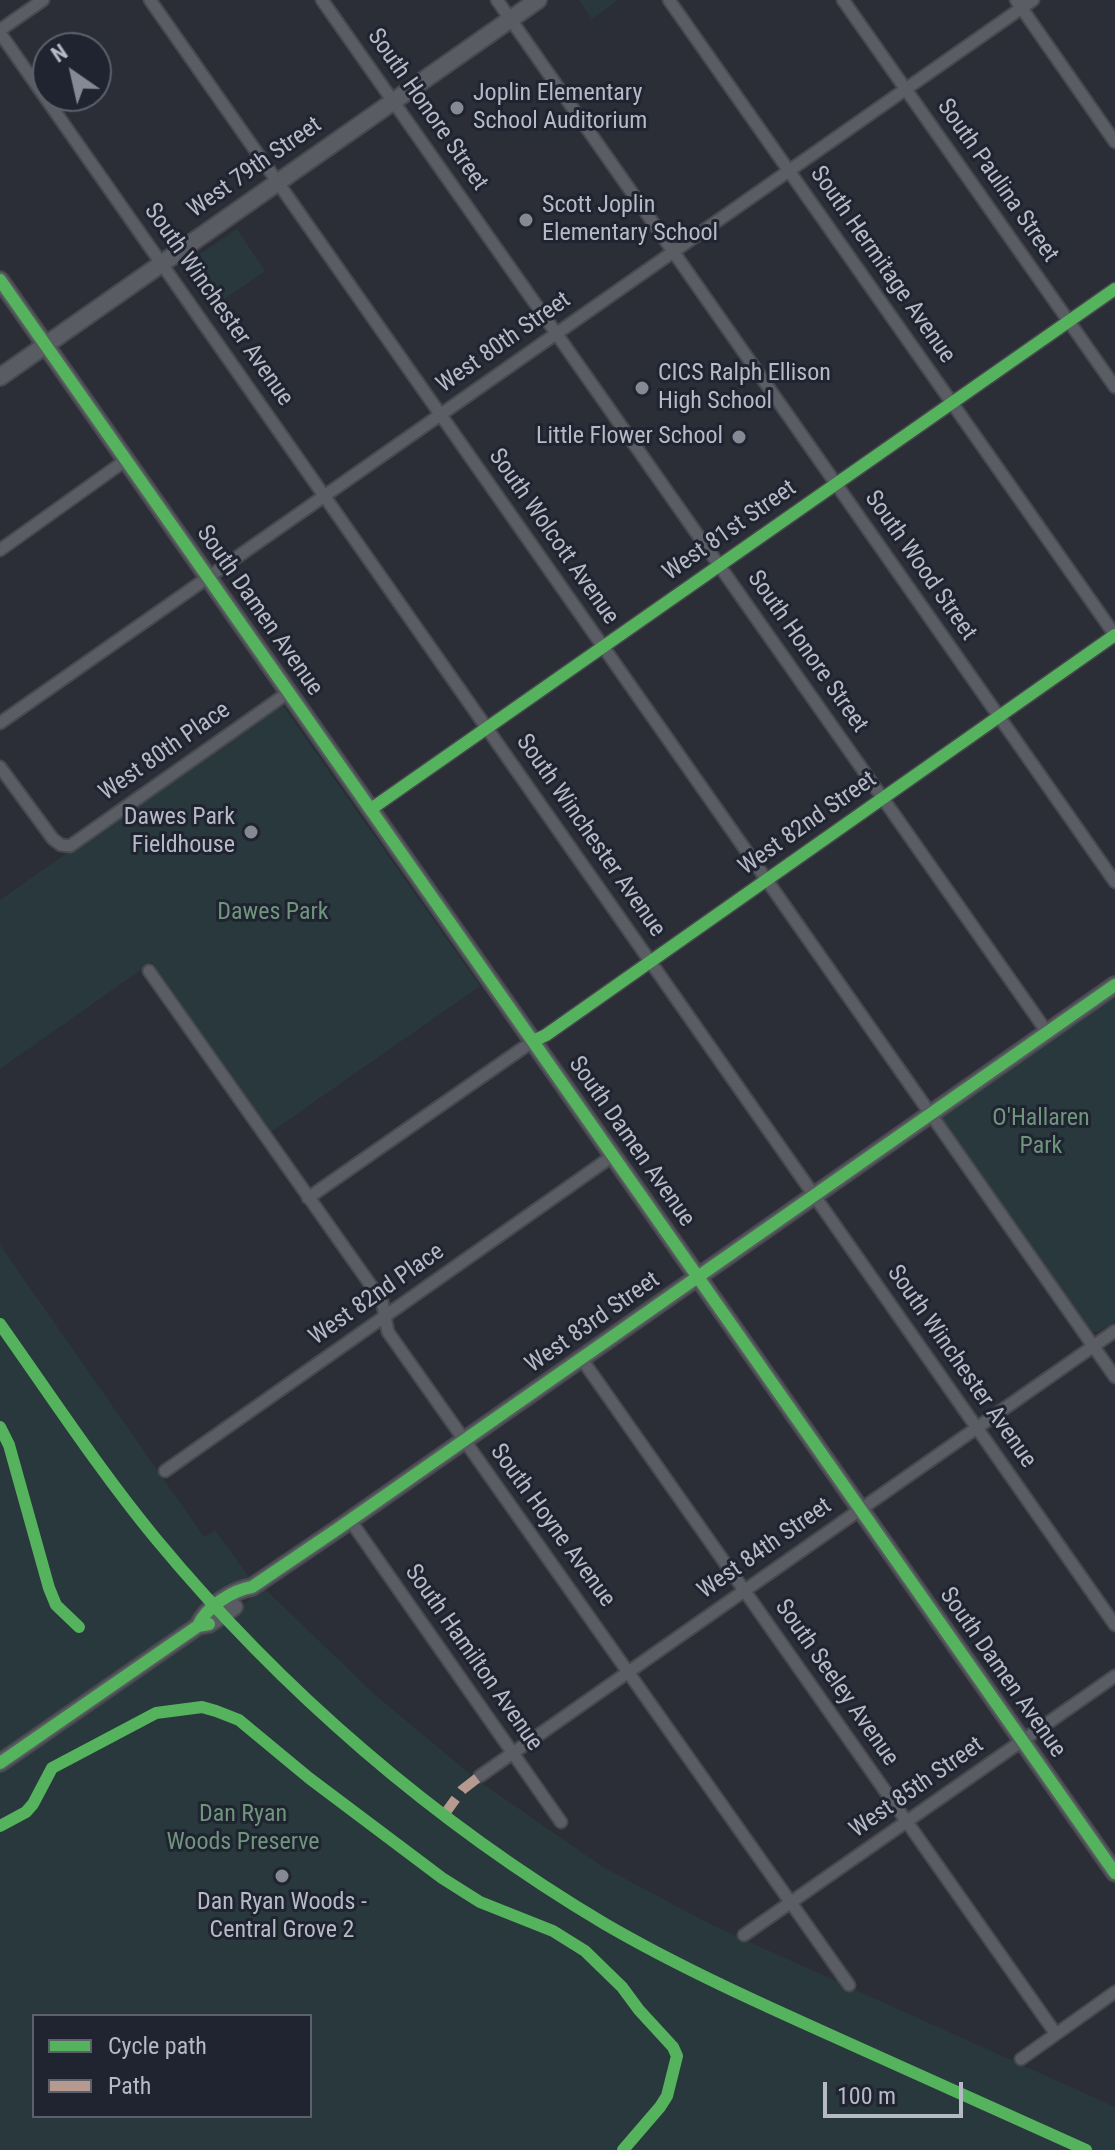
<!DOCTYPE html>
<style>
body{margin:0}
#map{position:relative;width:1115px;height:2150px;overflow:hidden;background:#2b2e36;font-family:"Roboto Condensed",sans-serif}
canvas{display:block}
.legend{position:absolute;left:32px;top:2014px;width:280px;height:104px;box-sizing:border-box;background:#1f2430;border:2px solid #5b606c;margin:0;padding:10px 14px;list-style:none;font-size:24px;color:#b6bac7}
.legend li{display:flex;align-items:center;gap:16px;height:40px}
.legend b{width:40px;border:2px solid #5b606c}
.north{position:absolute;left:32px;top:32px;width:80px;height:80px;box-sizing:border-box;background:#1f2430;border:2px solid #5b606c;border-radius:50%;rotate:326deg;font-size:22px;font-weight:700;line-height:32px;text-align:center;color:#b6bac7}
.north::after{content:'';display:block;margin:auto;width:28px;height:36px;background:#858994;clip-path:polygon(50% 0,100% 100%,50% 72%,0 100%)}
.scale{position:absolute;left:823px;top:2082px;width:140px;height:36px;box-sizing:border-box;border:4px solid #b6bac7;border-top:0;padding-left:10px;font-size:24px;line-height:28px;white-space:nowrap;color:#b6bac7;-webkit-text-stroke:6px #1f2430;paint-order:stroke}
</style>
<div id="map">
<canvas width="1115" height="2150"></canvas>
<ul class="legend">
<li><b style="height:10px;background:#56b35d"></b>Cycle path</li>
<li><b style="height:10px;background:#b69a8f"></b>Path</li>
</ul>
<div class="north">N</div>
<div class="scale">100 m</div>
</div>
<script>
const ctx = document.querySelector('canvas').getContext('2d');
ctx.lineJoin = 'round';
function fill(path, color) { ctx.fillStyle = color; ctx.fill(path, 'evenodd'); }
function trace(path, color, width, dash) { ctx.strokeStyle = color; ctx.lineWidth = width; ctx.lineCap = dash ? 'butt' : 'round'; ctx.setLineDash(dash || []); ctx.stroke(path); }
function label(font, color, halo, rows, align = 'center') {
  ctx.font = font + ' "Roboto Condensed",sans-serif'; ctx.lineWidth = 6; ctx.setLineDash([]); ctx.textBaseline = 'middle'; ctx.strokeStyle = halo; ctx.fillStyle = color; for (const [text, x, y, turn = 0] of rows) {
    ctx.save(); ctx.translate(x, y); ctx.rotate((+turn || 0) * Math.PI / 180); ctx.textAlign = isNaN(turn) ? turn : align; if (halo) ctx.strokeText(text, 0, 0); ctx.fillText(text, 0, 0); ctx.restore();
  }
}
fill(new Path2D(`
 M579,0H618L592,19Z
 M237,229L265,271L211,308L182,266Z
 M281,703L480,986L271,1132L152,962L0,1069V900Z
 M1115,991V1322L1096,1333L1090,1329L942,1122L941,1115Z
 M0,1245L204,1537L215,1530L249,1577L0,1755Z
 M265,1589L374,1694L476,1779L603,1867L714,1926L1115,2107V2150H0V1771ZM34,2016H310V2116H34Z`), '#29383c');
const street = new Path2D(`
 M150,0L1115,1377
 M322,0L1047,1032
 M497,0L1115,882
 M669,0L1115,635
 M843,0L1115,387
 M1016,0L1115,142
 M0,30L43,0
 M0,33L1115,1625
 M0,550L126,460
 M0,723L1033,0
 M0,767L53,839L61,845L70,846L289,692
 M371,809L1115,289
 M149,971L382,1301L388,1332L849,1985
 M308,1198L523,1048L546,1035L1115,635
 M581,1358L1056,2034
 M165,1471L614,1155
 M350,1520L561,1822
 M480,1776L1115,1331
 M744,1935L1115,1676
 M1021,2059L1115,1992`);
const secondary = new Path2D(`
 M0,280L1115,1873
 M0,377L538,0
 M198,1626C206,1607 233,1590 252,1587L339,1528L1115,985
 M0,1763L198,1626L209,1624L234,1607`);
trace(street, '#47494f', 15);
trace(secondary, '#47494f', 20);
trace(street, '#5b5d64', 11);
trace(secondary, '#595c63', 16);
trace(new Path2D(`
 M444,1815L462,1790L480,1776`), '#b69a8f', 10, [20, 10]);
trace(new Path2D(`
 M0,280L1115,1873
 M371,809L1115,289
 M533,1041L546,1035L1115,635
 M0,1324C51,1396 100,1471 156,1539C282,1691 435,1823 605,1924C679,1967 759,2003 837,2038C920,2075 1003,2113 1086,2150
 M0,1427L9,1445L49,1588L56,1605L79,1627
 M198,1626C206,1607 233,1590 252,1587L339,1528L1115,985
 M0,1763L198,1626L209,1624
 M0,1826L26,1812L33,1804L52,1768L156,1713L202,1707L216,1711L239,1720L309,1778L442,1878L480,1902L553,1931L585,1951L622,1987L639,2010L673,2047L677,2056L667,2096L660,2107L623,2150`), '#56b35d', 12);
for (const [x, y, r, color] of [
 [457,108,8,"#858994"],
 [526,220,8,"#858994"],
 [642,388,8,"#858994"],
 [739,437,8,"#858994"],
 [251,832,8,"#858994"],
 [282,1876,8,"#858994"]
]) { const dot = new Path2D(); dot.arc(x, y, r, 0, 2 * Math.PI); ctx.fillStyle = color; ctx.fill(dot); trace(dot, '#1f2430', 3); }
label('24px', '#b6bac7', '#1f2430', [
 ["Joplin Elementary",473,94],
 ["School Auditorium",473,122],
 ["Scott Joplin",542,206],
 ["Elementary School",542,234],
 ["CICS Ralph Ellison",658,374],
 ["High School",658,402],
 ["Little Flower School",723,437,"right"],
 ["Dawes Park",235,818,"right"],
 ["Fieldhouse",235,846,"right"],
 ["Dan Ryan Woods -",282,1903,"center"],
 ["Central Grove 2",282,1931,"center"]
], 'left');
label('24px', '#b6bac7', '#1f2430', [
 ["South Honore Street",427,110,55],
 ["West 79th Street",255,168,-35],
 ["South Paulina Street",997,181,55],
 ["South Hermitage Avenue",882,265,55],
 ["South Winchester Avenue",218,305,55],
 ["West 80th Street",504,343,-35],
 ["West 81st Street",730,531,-35],
 ["South Wolcott Avenue",553,537,55],
 ["South Wood Street",920,566,55],
 ["South Damen Avenue",259,611,55],
 ["South Honore Street",807,652,55],
 ["West 80th Place",165,752,-35],
 ["West 82nd Street",808,824,-35],
 ["South Winchester Avenue",590,836,55],
 ["South Damen Avenue",631,1142,55],
 ["West 82nd Place",377,1295,-35],
 ["West 83rd Street",593,1323,-35],
 ["South Winchester Avenue",961,1367,55],
 ["South Hoyne Avenue",552,1526,54],
 ["West 84th Street",765,1549,-35],
 ["South Hamilton Avenue",473,1658,55],
 ["South Damen Avenue",1002,1673,55],
 ["South Seeley Avenue",836,1683,55],
 ["West 85th Street",917,1788,-35]
]);
label('24px', '#6f957d', '#1f2430', [
 ["Dawes Park",273,913],
 ["O'Hallaren",1041,1119],
 ["Park",1041,1147],
 ["Dan Ryan",243,1815],
 ["Woods Preserve",243,1843]
]);
</script>
